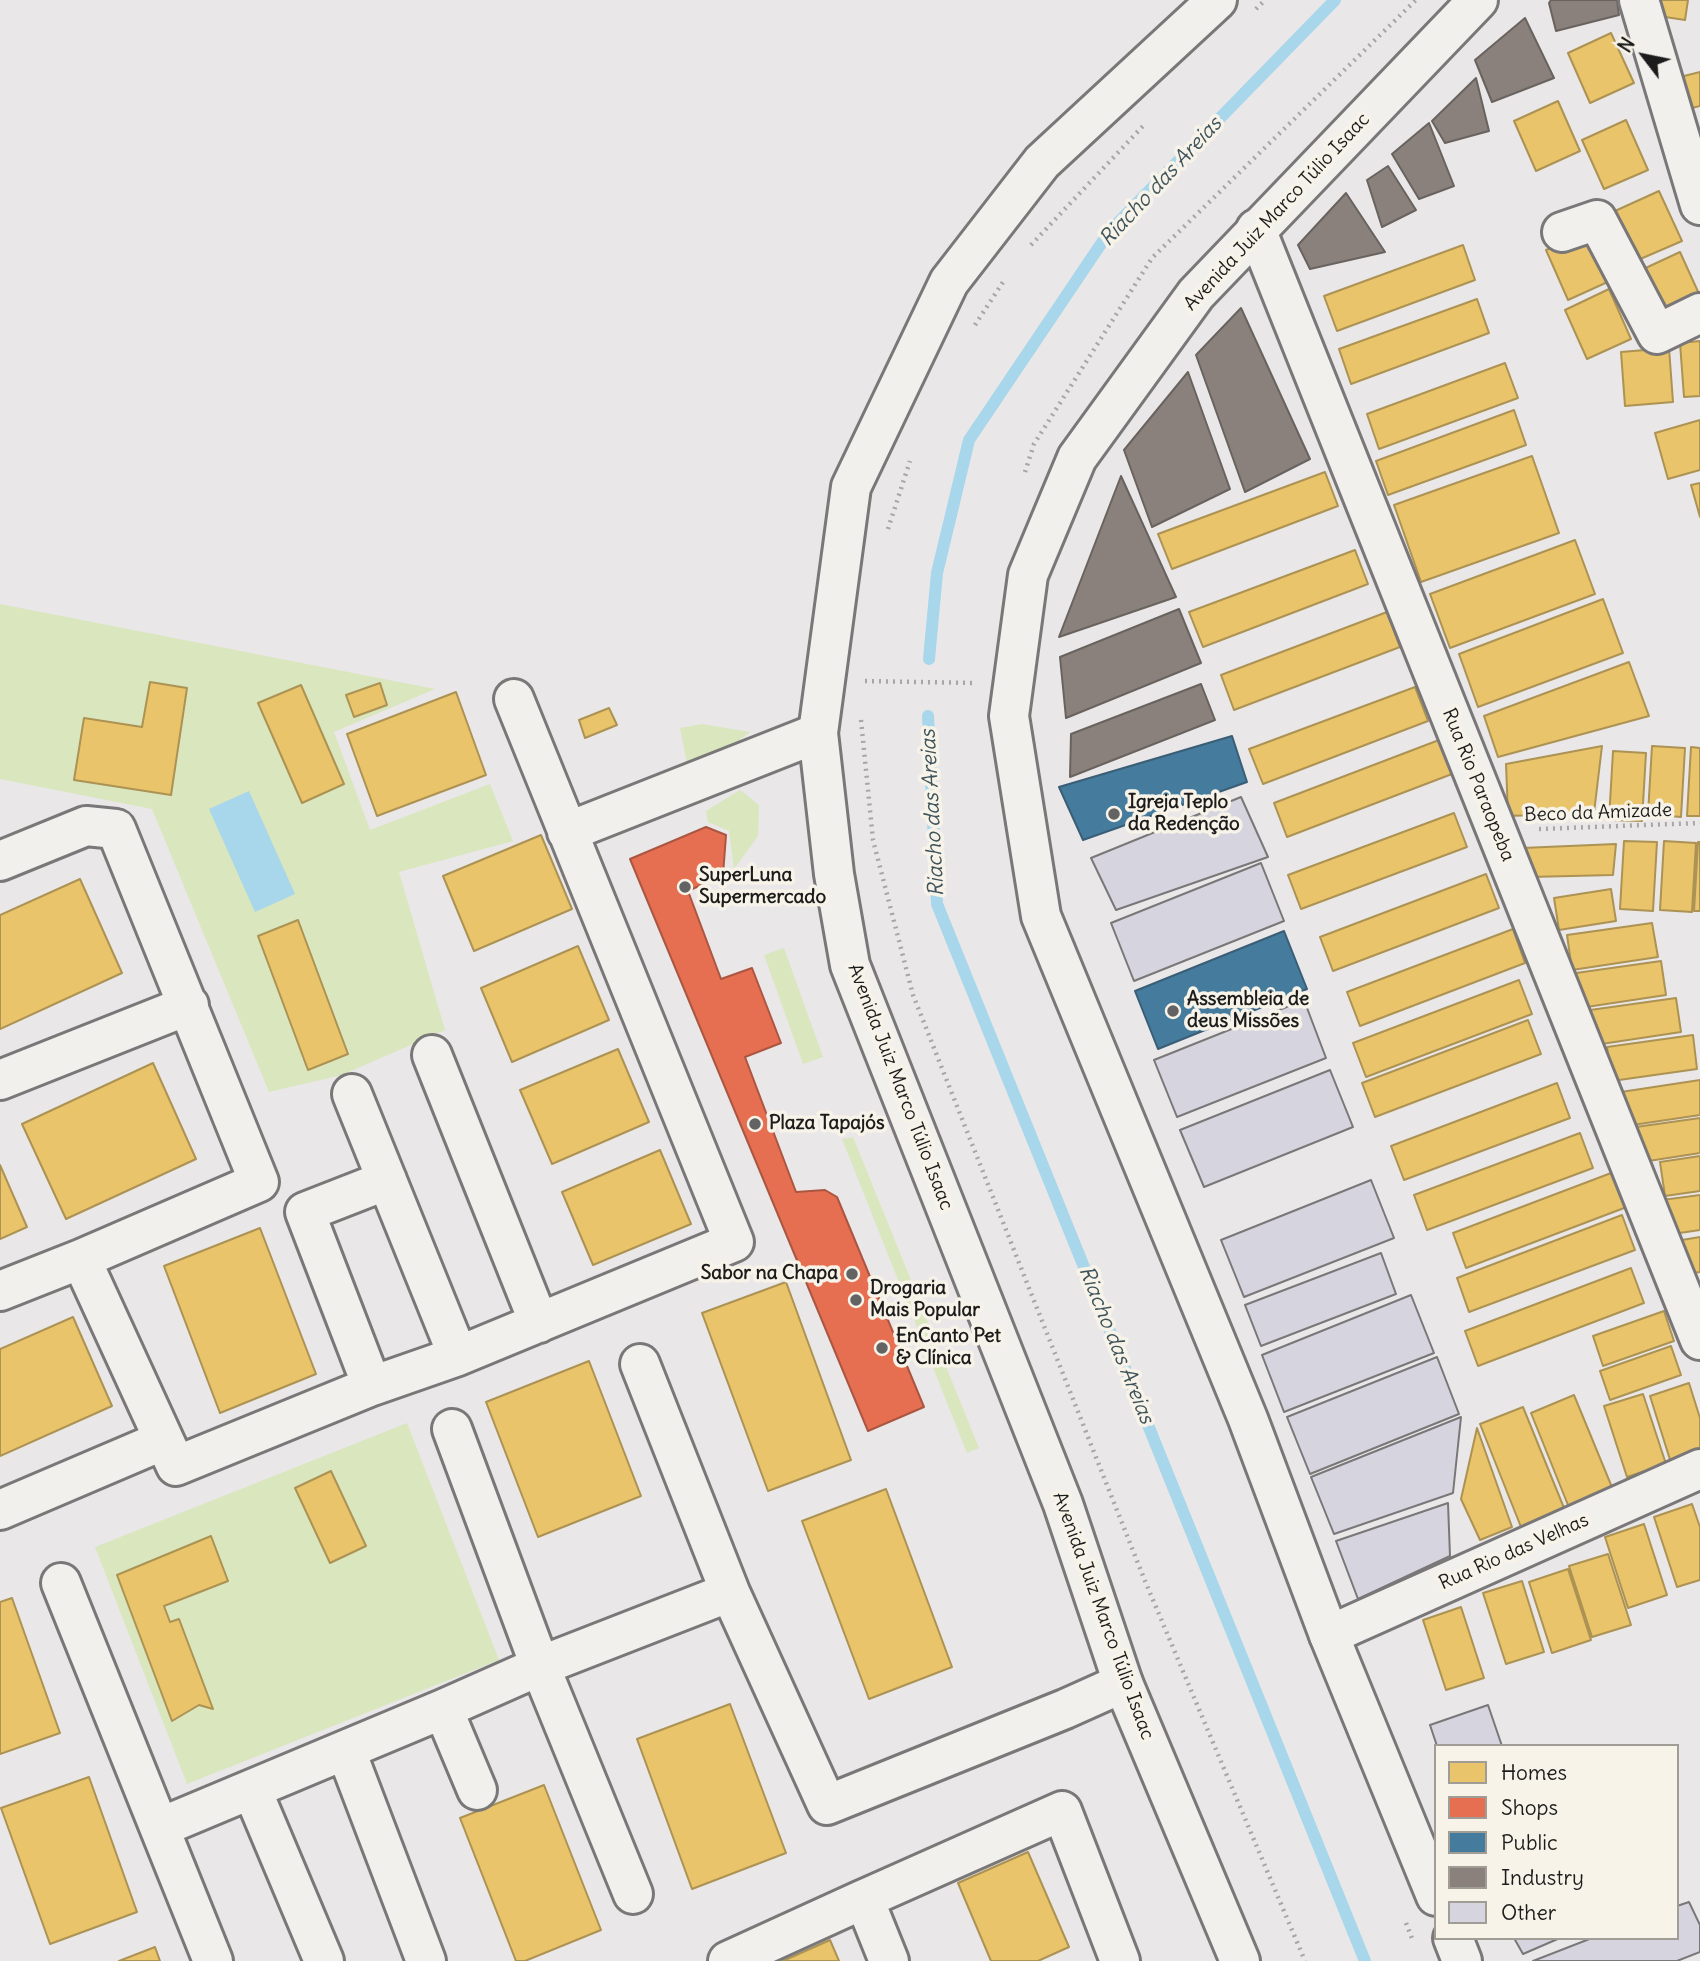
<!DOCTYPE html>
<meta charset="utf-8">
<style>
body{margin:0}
#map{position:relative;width:1700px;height:1961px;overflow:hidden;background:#eae7e8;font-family:Delius,sans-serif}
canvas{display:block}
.legend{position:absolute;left:1434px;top:1744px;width:245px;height:196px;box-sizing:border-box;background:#f7f3e8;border:2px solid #9f9d96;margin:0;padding:9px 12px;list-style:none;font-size:21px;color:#1c1c1c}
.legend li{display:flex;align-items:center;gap:14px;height:35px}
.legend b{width:35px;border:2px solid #9f9d96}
.north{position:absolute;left:1609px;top:21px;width:70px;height:70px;-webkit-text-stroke:5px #f7f3e8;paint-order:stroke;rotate:302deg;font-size:19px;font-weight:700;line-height:28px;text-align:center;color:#1c1c1c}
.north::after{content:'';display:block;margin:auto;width:24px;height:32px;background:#1c1c1c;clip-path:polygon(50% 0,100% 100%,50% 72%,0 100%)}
</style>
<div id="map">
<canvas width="1700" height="1961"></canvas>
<ul class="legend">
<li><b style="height:19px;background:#e9c46a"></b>Homes</li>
<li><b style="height:19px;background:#e76f51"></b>Shops</li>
<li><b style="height:19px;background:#457b9d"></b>Public</li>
<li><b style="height:19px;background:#8a817c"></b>Industry</li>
<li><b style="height:19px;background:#d6d4de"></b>Other</li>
</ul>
<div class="north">N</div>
</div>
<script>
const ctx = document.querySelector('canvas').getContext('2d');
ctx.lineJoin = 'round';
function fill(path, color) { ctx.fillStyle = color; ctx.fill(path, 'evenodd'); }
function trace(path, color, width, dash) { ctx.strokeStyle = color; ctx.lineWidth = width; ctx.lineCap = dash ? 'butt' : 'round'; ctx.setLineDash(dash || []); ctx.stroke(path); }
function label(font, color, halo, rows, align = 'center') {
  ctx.font = font + ' Delius,sans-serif'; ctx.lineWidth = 7; ctx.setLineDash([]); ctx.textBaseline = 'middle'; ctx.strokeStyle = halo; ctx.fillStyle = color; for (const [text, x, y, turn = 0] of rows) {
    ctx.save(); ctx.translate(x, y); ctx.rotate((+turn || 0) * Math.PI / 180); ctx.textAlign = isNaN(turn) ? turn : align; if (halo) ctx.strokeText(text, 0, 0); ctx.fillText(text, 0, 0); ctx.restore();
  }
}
fill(new Path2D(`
 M0,604L435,689L334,732L370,830L490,784L513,841L399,872L445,1030L342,1075L269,1092L152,809L0,779Z
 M702,724L750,732L732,746L688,768L680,728Z
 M740,790L759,805L758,836L734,869L729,831L708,822L706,811Z
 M784,948L823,1057L803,1064L764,955Z
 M853,1137L979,1448L967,1453L842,1139Z
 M407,1423L499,1660L187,1784L95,1547Z`), '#d9e6be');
fill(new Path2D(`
 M249,791L295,894L255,912L209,809Z`), '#a8d6eb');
const homes = new Path2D(`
 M1655,0H1688L1685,20L1652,15Z
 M1611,33L1634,83L1590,103L1568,53Z
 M1700,72V106L1688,109L1680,77Z
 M1558,101L1580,151L1536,171L1514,121Z
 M1626,120L1648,170L1604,189L1582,140Z
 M1659,191L1682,241L1638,260L1615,211Z
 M1589,231L1612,280L1568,300L1546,250Z
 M1463,245L1475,280L1337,331L1324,296Z
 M1680,252L1700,296L1659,322L1637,272Z
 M1609,289L1631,339L1587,359L1565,310Z
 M1477,299L1489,333L1351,384L1339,349Z
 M1700,341V396L1684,397L1680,343Z
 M1669,348L1673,402L1625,406L1621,352Z
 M1505,363L1518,398L1379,449L1367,414Z
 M1514,410L1526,445L1388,495L1376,461Z
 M1700,420V470L1668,479L1655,433Z
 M1532,456L1559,533L1421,582L1394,505Z
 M1325,472L1338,506L1172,569L1158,534Z
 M1700,483V517L1691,485Z
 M1575,540L1595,594L1450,648L1430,594Z
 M1355,550L1368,584L1203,647L1189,612Z
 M1603,599L1623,653L1478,707L1459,654Z
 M1387,612L1400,647L1234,710L1221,675Z
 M1629,662L1649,716L1498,757L1484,716Z
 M150,682L187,688L171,795L74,780L84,718L142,727Z
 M380,683L387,705L354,717L346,695Z
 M301,685L344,784L302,803L258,703Z
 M1415,687L1428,721L1263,784L1249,749Z
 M456,692L486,775L377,816L347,734Z
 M609,708L617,725L585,738L579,720Z
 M1439,740L1452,774L1287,837L1274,803Z
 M1602,746L1594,813L1508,816L1506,764Z
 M1652,746L1685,748L1681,817L1648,814Z
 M1691,747L1700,748V816H1687Z
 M1613,751L1646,753L1642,821L1609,820Z
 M1454,813L1467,847L1301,909L1288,875Z
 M541,835L572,909L474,951L443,876Z
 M1624,841L1657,842L1653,911L1620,909Z
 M1664,841L1696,843L1692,912L1660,910Z
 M1698,842H1700V911H1694Z
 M1616,844L1613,875L1529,877L1522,848Z
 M1486,874L1499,908L1333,971L1320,937Z
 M80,879L122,973L0,1029V915Z
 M1611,889L1616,921L1559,930L1554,898Z
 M298,920L348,1054L308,1070L258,936Z
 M1652,923L1658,957L1572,970L1567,935Z
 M1513,929L1525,963L1360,1026L1347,992Z
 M578,946L609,1020L512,1062L481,988Z
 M1661,961L1666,995L1580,1008L1576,973Z
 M1519,980L1532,1014L1366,1077L1353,1043Z
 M1676,998L1681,1032L1595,1045L1590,1010Z
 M1528,1020L1541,1054L1375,1117L1362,1083Z
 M1693,1035L1697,1069L1612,1081L1607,1047Z
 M618,1049L649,1122L552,1164L520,1090Z
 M153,1063L196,1159L66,1219L22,1124Z
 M1700,1080V1115L1626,1126L1621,1092Z
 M1557,1083L1570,1118L1404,1180L1391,1146Z
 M1700,1118V1153L1642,1162L1636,1127Z
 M1580,1133L1593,1168L1427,1230L1414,1195Z
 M660,1150L691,1224L593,1265L562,1192Z
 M1700,1156V1191L1665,1196L1660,1162Z
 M0,1165L27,1227L0,1239Z
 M1619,1170L1632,1205L1466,1268L1453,1233Z
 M1700,1195V1230L1666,1235L1662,1200Z
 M1622,1215L1635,1250L1469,1312L1457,1278Z
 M260,1228L316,1374L220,1413L164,1266Z
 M1700,1237V1272L1681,1275L1676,1241Z
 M1631,1268L1644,1303L1478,1366L1465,1331Z
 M786,1282L851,1460L768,1491L702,1313Z
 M1664,1311L1674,1341L1603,1366L1593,1336Z
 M73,1317L112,1406L0,1456V1349Z
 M1671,1346L1681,1375L1610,1400L1600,1371Z
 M589,1361L641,1496L538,1537L486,1402Z
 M1689,1383L1700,1418V1457L1672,1466L1650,1396Z
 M1643,1394L1666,1464L1627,1477L1604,1406Z
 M1574,1395L1616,1497L1572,1515L1531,1413Z
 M1523,1407L1564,1508L1521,1527L1480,1424Z
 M1477,1428L1512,1527L1480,1540L1461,1499Z
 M331,1471L366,1546L330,1563L295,1488Z
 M886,1489L952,1667L869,1699L802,1521Z
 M1692,1504L1700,1527V1580L1677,1587L1654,1517Z
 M1644,1524L1667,1595L1628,1608L1605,1537Z
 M211,1536L228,1581L164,1606L170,1622L179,1619L213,1709L199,1705L172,1721L117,1575Z
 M1608,1554L1631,1625L1592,1637L1569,1566Z
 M1568,1569L1591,1640L1552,1653L1529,1582Z
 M1522,1581L1544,1652L1506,1664L1483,1593Z
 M12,1598L60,1733L0,1754V1602Z
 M1461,1607L1484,1678L1446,1690L1423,1620Z
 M730,1704L786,1853L692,1889L637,1739Z
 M89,1777L137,1912L50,1944L1,1808Z
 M544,1785L601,1930L525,1961H516L460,1818Z
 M1028,1852L1069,1947L1038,1961H991L958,1883Z
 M830,1940L839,1961H783Z
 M155,1947L160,1961H119Z`);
fill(homes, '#e9c46a');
trace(homes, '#ac9253', 2);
const shops = new Path2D(`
 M706,827L726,835L723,875L688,891L721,979L752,968L781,1043L745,1057L796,1192L825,1190L837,1197L924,1407L868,1431L630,859Z`);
fill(shops, '#e76f51');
trace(shops, '#aa5641', 2);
const public = new Path2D(`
 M1232,736L1247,782L1083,840L1059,787Z
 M1284,931L1307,989L1158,1049L1135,991Z`);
fill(public, '#457b9d');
trace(public, '#395e76', 2);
const industry = new Path2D(`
 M1551,0H1617L1619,15L1556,31L1549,3Z
 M1525,18L1554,78L1492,102L1475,60Z
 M1476,78L1489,131L1445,143L1432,121Z
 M1429,123L1454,186L1419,199L1392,154Z
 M1388,166L1416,210L1382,227L1367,180Z
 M1346,193L1385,252L1310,269L1298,245Z
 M1241,308L1310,459L1245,492L1196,355Z
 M1188,372L1230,489L1152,527L1124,450Z
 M1121,476L1176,597L1059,637Z
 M1179,609L1201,663L1066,718L1060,657Z
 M1201,684L1215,720L1070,777L1071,734Z`);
fill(industry, '#8a817c');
trace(industry, '#69635f', 2);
trace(new Path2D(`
 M929,659L937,573L969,440L1109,232L1335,0
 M928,716L937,904L1365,1961`), '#a8d6eb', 12);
const building = new Path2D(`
 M1241,797L1268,857L1116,910L1091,858Z
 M1261,863L1284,921L1134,981L1111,923Z
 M1304,1000L1326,1058L1177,1117L1154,1060Z
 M1330,1070L1353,1127L1204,1187L1180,1130Z
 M1371,1180L1394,1238L1244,1297L1221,1240Z
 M1381,1253L1396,1294L1261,1346L1245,1305Z
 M1411,1295L1434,1353L1284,1412L1262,1355Z
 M1437,1357L1459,1414L1310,1474L1287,1417Z
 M1461,1417L1453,1493L1334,1534L1311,1477Z
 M1448,1503L1450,1556L1358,1599L1336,1541Z
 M1488,1705L1502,1746H1437L1430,1725Z
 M1689,1902L1700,1925V1952L1677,1961H1533L1592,1938H1677V1906Z
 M1514,1938H1560L1523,1954Z`);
fill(building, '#d6d4de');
trace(building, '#797778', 2);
const minor = new Path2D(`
 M1639,0L1700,205
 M1256,229L1700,1340
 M1562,232L1597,220L1657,334L1700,313
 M567,832L818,733
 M0,861L86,826L116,829L259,1182L81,1259L0,1291
 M432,1055L539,1323
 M0,1080L189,1005
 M458,1356L734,1242L514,699
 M640,1364L730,1592L827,1805L1065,1709L1123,1683
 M372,1386L305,1212L387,1180
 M452,1429L540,1666L633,1894
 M164,1440L176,1466L372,1386L458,1356L352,1094
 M0,1510L164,1440L81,1259
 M61,1583L213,1961
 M1329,1635L1700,1469
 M443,1709L477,1790
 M346,1751L426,1961
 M252,1790L324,1961
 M161,1827L443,1709L540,1666L730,1592
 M728,1961L864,1899
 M889,1961L864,1899L1062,1811L1120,1961`);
const major = new Path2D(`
 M1217,0L1042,162L949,282L851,487L818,733L834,874L850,965L1063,1504L1123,1683L1240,1961
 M1436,1896L1329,1635L1248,1419L1041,916L1009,716L1028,575L1077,458L1196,294L1478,0
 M1453,1938L1462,1961`);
trace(minor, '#797778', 44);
trace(major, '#797778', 44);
trace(new Path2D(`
 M1256,9L1265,0
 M1031,245L1143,126
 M975,325L1003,282
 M1025,472L1034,444L1152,258L1416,0
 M888,529L910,461
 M865,681L975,683
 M861,720L873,840L913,995L1145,1581L1305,1961
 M1539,829L1700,823
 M1406,1923L1413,1941`), '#a8a6a5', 4.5, [2, 5]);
trace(minor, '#f1f0ec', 38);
trace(major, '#f1f0ec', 38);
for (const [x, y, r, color] of [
 [1114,814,7,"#646363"],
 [685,887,7,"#646363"],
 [1173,1011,7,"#646363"],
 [755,1124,7,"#646363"],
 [852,1274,7,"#646363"],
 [856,1300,7,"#646363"],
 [882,1348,7,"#646363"]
]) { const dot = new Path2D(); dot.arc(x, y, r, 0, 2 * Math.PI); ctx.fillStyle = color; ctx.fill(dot); trace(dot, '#f7f3e8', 2.5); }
label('19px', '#1c1c1c', '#f7f3e8', [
 ["Avenida Juiz Marco Túlio Isaac",1277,212,-47],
 ["Rua Rio Paraopeba",1478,785,68],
 ["Beco da Amizade",1598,813,-2],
 ["Avenida Juiz Marco Túlio Isaac",900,1087,69],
 ["Rua Rio das Velhas",1514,1552,-24],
 ["Avenida Juiz Marco Túlio Isaac",1103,1616,70]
]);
label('bold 19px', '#1c1c1c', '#f7f3e8', [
 ["Igreja Teplo",1128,803],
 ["da Redenção",1128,825],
 ["SuperLuna",699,876],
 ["Supermercado",699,898],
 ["Assembleia de",1187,1000],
 ["deus Missões",1187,1022],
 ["Plaza Tapajós",769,1124],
 ["Sabor na Chapa",838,1274,"right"],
 ["Drogaria",870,1289],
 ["Mais Popular",870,1311],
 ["EnCanto Pet",896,1337],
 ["& Clínica",896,1359]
], 'left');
label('italic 21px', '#3d525a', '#f7f3e8', [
 ["Riacho das Areias",1161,182,-47],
 ["Riacho das Areias",933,813,-93],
 ["Riacho das Areias",1116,1345,68]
]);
</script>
